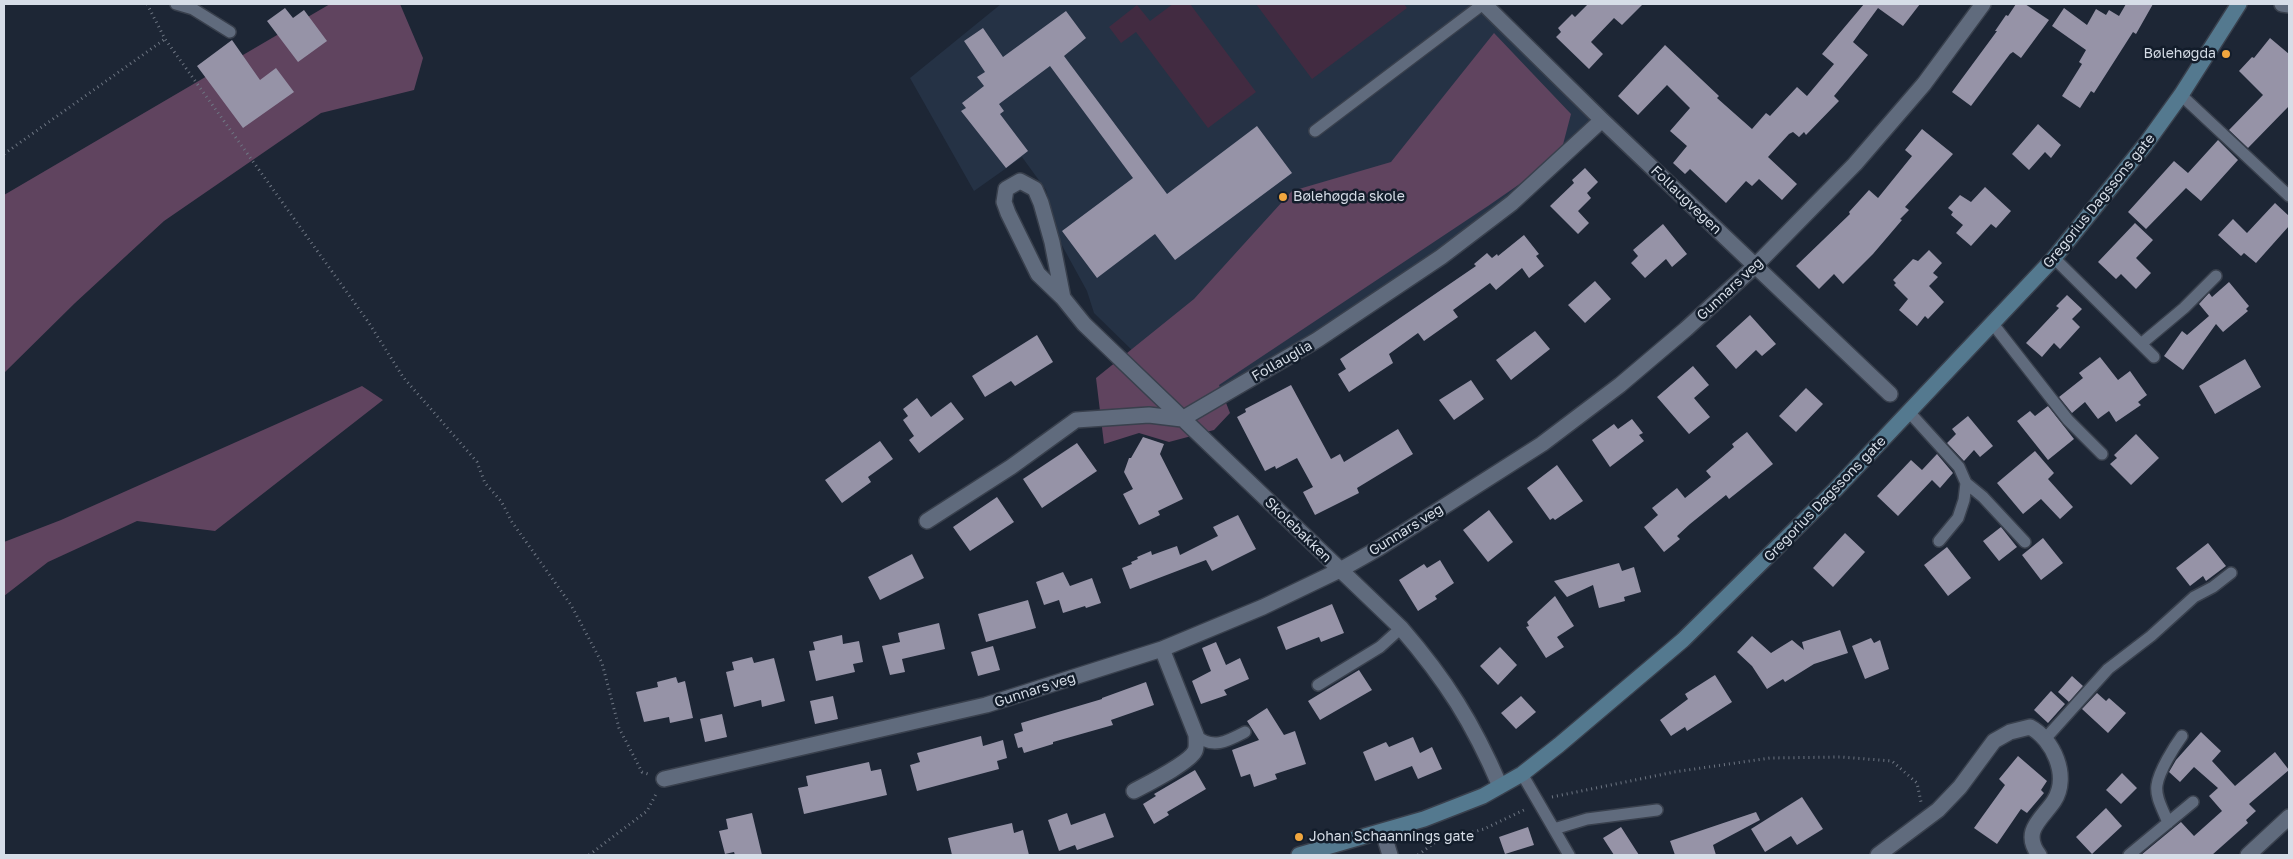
<!DOCTYPE html>
<meta charset="utf-8">
<style>
body{margin:0}
#map{position:relative;width:2293px;height:859px;overflow:hidden;background:#1d2635;font-family:"Golos Text",sans-serif}
canvas{display:block}
.frame{position:absolute;inset:0;border:5px solid #d6dde7;pointer-events:none}
</style>
<div id="map">
<canvas width="2293" height="859"></canvas>
<div class="frame"></div>
</div>
<script>
const ctx = document.querySelector('canvas').getContext('2d');
ctx.lineJoin = 'round';
function fill(path, color) { ctx.fillStyle = color; ctx.fill(path, 'evenodd'); }
function trace(path, color, width, dash) { ctx.strokeStyle = color; ctx.lineWidth = width; ctx.lineCap = dash ? 'butt' : 'round'; ctx.setLineDash(dash || []); ctx.stroke(path); }
function label(font, color, halo, rows, align = 'center') {
  ctx.font = font + ' "Golos Text",sans-serif'; ctx.lineWidth = 5; ctx.setLineDash([]); ctx.textBaseline = 'middle'; ctx.strokeStyle = halo; ctx.fillStyle = color; for (const [text, x, y, turn = 0] of rows) {
    ctx.save(); ctx.translate(x, y); ctx.rotate((+turn || 0) * Math.PI / 180); ctx.textAlign = isNaN(turn) ? turn : align; if (halo) ctx.strokeText(text, 0, 0); ctx.fillText(text, 0, 0); ctx.restore();
  }
}
fill(new Path2D(`
 M1001,4H1486L1602,120L1512,203L1317,340L1206,394L1178,395L1094,313L1087,291L1059,240L1046,190L1022,157L974,191L910,78Z`), '#253245');
fill(new Path2D(`
 M1173,4H1190L1256,92L1208,128L1136,32L1121,43L1109,27L1137,5L1150,21Z
 M1256,4H1404L1407,8L1312,79Z`), '#422b41');
fill(new Path2D(`
 M330,4H400L423,58L414,90L321,113L164,221L75,303L4,373V195Z
 M1494,33L1571,114L1560,156L1488,206L1219,385L1230,413L1214,430L1169,442L1139,433L1104,444L1096,378L1194,299L1292,191L1391,162Z
 M362,386L383,400L215,531L137,521L48,562L4,596V542L61,520Z`), '#60445f');
fill(new Path2D(`
 M1588,4H1643L1622,25L1614,18L1591,42L1603,54L1589,69L1556,37L1561,32L1558,28L1572,14L1575,17Z
 M1864,4H1920L1903,26L1878,8L1853,42L1868,55L1834,96L1839,101L1806,135L1804,132L1799,137L1793,132L1789,134L1768,157L1797,184L1782,200L1759,179L1752,186L1746,181L1726,203L1690,169L1685,174L1673,163L1687,146L1670,131L1690,108L1667,85L1638,115L1618,96L1665,45L1719,96L1717,98L1752,129L1766,113L1770,116L1797,87L1807,96L1834,64L1822,54Z
 M2016,4H2025L2049,20L2021,58L2013,52L2010,54L1971,106L1952,92L1997,31H1995L2006,15L2008,16Z
 M2126,4H2153L2136,34L2133,32L2094,93L2091,91L2080,108L2062,96L2082,64L2079,62L2086,50L2052,26L2064,8L2087,25L2096,9L2106,15L2109,10L2119,16Z
 M285,8L293,18L304,10L327,41L298,62L267,21Z
 M1066,11L1086,38L1064,56L1167,194L1257,126L1292,173L1175,260L1155,234L1097,278L1062,231L1133,178L1050,66L999,104L1004,111L1000,114L1028,151L1006,168L961,111L966,108L962,103L984,86L977,77L985,72L964,41L983,28L1003,57Z
 M2270,38L2289,54V106L2248,148L2229,130L2263,95L2239,71L2252,57L2254,58Z
 M232,40L260,80L276,68L294,92L243,128L197,66Z
 M2038,124L2061,145L2051,158L2045,152L2029,170L2012,154Z
 M1922,129L1953,154L1905,207L1909,210L1900,219L1902,220L1873,254L1843,284L1834,274L1819,289L1796,266L1850,214L1849,212L1869,190L1878,198L1912,156L1905,150Z
 M2218,140L2238,160L2201,201L2186,188L2146,229L2128,212L2174,161L2188,173Z
 M1585,168L1598,182L1587,193L1591,198L1578,211L1589,223L1578,234L1550,206L1574,183L1572,180Z
 M1985,187L2011,211L1996,228L1991,224L1971,246L1956,233L1963,225L1951,215L1953,212L1948,208L1960,195L1971,202Z
 M2275,203L2289,216V226L2256,263L2244,253L2241,256L2218,235L2233,219L2247,233Z
 M2135,223L2153,240L2136,258L2151,273L2136,289L2121,274L2116,279L2098,262Z
 M1663,224L1687,254L1672,267L1666,259L1645,278L1631,263L1638,256L1633,250Z
 M1524,235L1539,254L1536,256L1544,266L1529,278L1522,268L1496,290L1490,283L1453,310L1458,317L1424,341L1418,333L1389,354L1393,363L1349,392L1338,374L1346,369L1340,359L1476,266L1474,264L1487,253L1492,258L1497,254L1498,256Z
 M1929,250L1942,263L1933,273L1938,277L1929,286L1944,302L1928,319L1925,316L1917,326L1899,310L1908,299L1894,285L1896,283L1893,280L1913,259L1918,261Z
 M1595,281L1611,299L1585,323L1568,305Z
 M2229,282L2249,306L2246,309L2248,311L2223,332L2216,324L2183,370L2164,356L2182,331L2187,335L2209,316L2199,304L2209,293L2212,297Z
 M2067,295L2082,309L2072,319L2080,327L2060,349L2054,343L2042,357L2026,343L2059,308L2056,306Z
 M1750,315L1776,344L1762,356L1756,350L1736,369L1716,346Z
 M1535,331L1550,349L1511,380L1496,360Z
 M1037,335L1053,362L1015,386L1011,381L985,397L972,376Z
 M2100,357L2118,380L2130,371L2147,395L2138,402L2141,405L2116,422L2109,411L2098,419L2085,402L2072,413L2059,397L2083,378L2079,373Z
 M2245,359L2261,387L2215,414L2199,386Z
 M1693,366L1709,385L1694,398L1710,417L1689,434L1657,397Z
 M1471,380L1484,399L1454,420L1439,400Z
 M1291,385L1331,459L1340,454L1344,462L1398,429L1413,454L1357,488L1359,493L1315,515L1303,492L1313,487L1297,458L1276,469L1275,466L1265,471L1237,417L1246,412L1245,409Z
 M1806,388L1823,404L1796,432L1779,416Z
 M917,398L931,417L951,402L964,419L919,453L909,440L914,436L903,420L908,416L903,409Z
 M2048,406L2074,439L2048,460L2017,421L2030,411L2035,416Z
 M1968,416L1993,446L1980,457L1974,450L1964,461L1947,443L1956,434L1952,429Z
 M1632,419L1643,433L1639,435L1644,441L1610,467L1592,440L1614,424L1618,429Z
 M1747,432L1773,464L1729,499L1726,495L1690,524L1677,536L1680,539L1664,552L1644,527L1658,515L1652,508L1677,488L1685,498L1711,477L1706,471L1734,447L1732,444Z
 M2136,434L2159,458L2131,485L2110,464L2117,458L2114,455Z
 M1143,437L1164,444L1160,454L1183,499L1158,511L1160,515L1139,525L1123,494L1133,489L1124,472L1129,458H1131Z
 M880,441L893,459L868,477L871,482L842,503L825,480Z
 M1077,443L1097,471L1042,508L1023,479Z
 M2035,451L2054,473L2048,479L2073,507L2060,519L2041,499L2023,514L1997,483Z
 M1937,454L1953,473L1940,488L1932,480L1898,516L1877,496L1911,460L1922,470Z
 M1557,465L1583,501L1555,520L1553,518L1550,520L1527,488Z
 M997,497L1014,522L970,551L953,527Z
 M1489,510L1513,542L1488,562L1463,530Z
 M1238,515L1256,549L1212,571L1206,560L1130,589L1122,568L1132,564L1131,562L1138,559L1137,557L1151,551L1152,555L1177,546L1180,555L1218,536L1213,527Z
 M2001,527L2017,547L1999,561L1983,541Z
 M1845,533L1865,552L1833,587L1813,568Z
 M2043,538L2063,563L2041,580L2022,555Z
 M2208,543L2226,566L2206,581L2203,576L2190,586L2176,568Z
 M1947,547L1971,578L1948,596L1924,565Z
 M912,554L924,578L880,600L868,577Z
 M1440,560L1454,583L1435,596L1437,599L1418,611L1399,580L1424,564L1427,568Z
 M1619,563L1622,571L1634,567L1641,592L1624,597L1625,601L1599,608L1593,585L1567,597L1554,581Z
 M1063,572L1070,586L1092,578L1101,603L1086,608L1085,606L1063,613L1059,600L1044,605L1036,582Z
 M1555,596L1574,626L1557,637L1564,647L1546,658L1526,627L1529,626L1527,622Z
 M1028,600L1036,628L986,642L978,614Z
 M1332,604L1344,633L1321,642L1319,637L1286,650L1277,627Z
 M939,623L945,649L902,659L905,672L890,675L882,646L900,642L898,633Z
 M1840,630L1848,653L1814,664L1785,682L1783,679L1767,689L1752,666L1737,652L1752,636L1771,653L1792,640L1804,650L1802,642Z
 M842,635L843,644L859,641L863,662L853,664L855,672L816,681L809,651L815,650L813,642Z
 M1871,638L1874,643L1880,640L1889,669L1865,679L1852,646Z
 M1216,642L1226,665L1240,658L1249,679L1224,690L1227,695L1201,704L1192,681L1211,671L1202,648Z
 M993,646L1000,670L978,676L971,652Z
 M1500,647L1517,665L1498,685L1480,666Z
 M752,657L754,663L774,658L785,701L762,707L761,700L734,707L726,672L734,670L732,662Z
 M1359,670L1372,690L1320,720L1308,701Z
 M1715,675L1732,702L1687,731L1685,727L1671,736L1660,720L1688,699L1685,694Z
 M2072,676L2083,686L2069,702L2058,692Z
 M676,677L678,683L685,681L693,718L670,723L669,717L644,722L636,692L658,687L657,682Z
 M1146,682L1154,705L1111,720L1113,725L1053,742V744L1024,753L1022,747L1018,748L1014,734L1023,731L1021,723L1102,699V698Z
 M2051,691L2065,704L2048,723L2034,710Z
 M2097,693L2106,701L2109,698L2126,713L2108,733L2082,709Z
 M833,696L838,719L815,724L810,701Z
 M1521,696L1536,712L1516,729L1501,713Z
 M1267,708L1284,735L1295,731L1306,764L1275,774L1277,779L1254,787L1250,774L1241,777L1232,750L1259,740L1247,721Z
 M722,714L727,737L705,742L700,719Z
 M2201,732L2221,751L2212,761L2235,786L2275,752L2289,770L2249,804L2256,811L2246,820L2248,823L2212,855H2141L2181,822L2194,836L2222,811L2209,796L2218,788L2194,767L2180,782L2169,772L2176,760Z
 M981,736L983,746L1003,740L1007,758L997,761L999,769L917,791L910,765L920,762L917,753Z
 M1413,737L1420,753L1432,747L1442,769L1418,779L1412,766L1375,781L1363,752L1386,742L1389,747Z
 M2018,756L2047,781L2041,790L2044,793L2027,813L2021,809L1997,844L1974,828L2005,785L1999,779Z
 M869,762L871,771L881,769L887,795L804,814L798,788L808,786L806,776Z
 M1195,770L1206,789L1167,812L1169,815L1154,824L1143,804L1156,796L1154,794Z
 M2122,773L2137,788L2121,804L2106,790Z
 M1802,797L1823,829L1797,845L1791,836L1765,852L1751,829Z
 M2106,808L2122,826L2092,854L2076,837Z
 M1756,812L1760,820L1713,845L1716,855H1675L1670,841Z
 M752,813L762,855H735L734,852L725,854L719,831L728,829L726,819Z
 M1067,813L1071,825L1105,813L1114,837L1077,850L1075,845L1059,851L1048,820Z
 M1012,823L1014,833L1023,830L1029,855H952L948,838Z
 M1528,827L1534,845L1505,854L1499,837Z
 M1621,827L1639,855H1614L1603,838Z`), '#9693a7');
const lane = new Path2D(`
 M176,4L193,9L230,32
 M2181,95L2289,196
 M1315,131L1483,4
 M2054,258L2154,357
 M1993,324L2068,420L2102,454
 M2141,344L2184,308L2216,276
 M1909,412L1959,467L1966,483L1964,500L1958,518L1939,541
 M1966,483L1983,497L2025,542
 M1318,685L1380,647L1401,628
 M1196,735C1212,750 1228,741 1245,732
 M2045,739L2108,669L2151,636L2194,597L2213,587L2231,573
 M1522,774L1569,855
 M2168,823C2164,811 2155,798 2157,785C2159,771 2174,747 2182,736
 M1554,829L1587,819L1657,810
 M2129,855L2193,802`);
const street = new Path2D(`
 M1484,4L1602,120L1890,394
 M2282,4L2289,5
 M1063,298L1038,274L1008,213L1004,202L1006,189L1020,181L1035,189L1041,203L1052,242L1063,298L1084,324L1401,628C1446,680 1473,723 1500,786
 M927,521L1011,467L1076,420L1149,415L1182,419L1317,340L1441,257L1512,203L1602,120
 M664,779L986,705L1162,649L1263,607L1340,570L1379,548L1542,444L1620,385L1686,329L1755,266L1855,164L1924,84L1983,4
 M1134,791C1147,784 1189,763 1195,751C1197,747 1196,740 1196,735L1162,649
 M1383,832L1390,855
 M1878,855L1938,810L1960,787L1994,741L2010,732L2030,727C2053,739 2070,776 2054,801C2042,819 2021,831 2039,855
 M2248,855L2289,817`);
const secondary = new Path2D(`
 M1299,855L1424,819L1483,796L1522,774L1559,745L1683,640L1835,490L2054,258L2145,145L2181,95L2239,4`);
trace(lane, '#39404d', 14);
trace(street, '#39404d', 18);
trace(secondary, '#39404d', 18);
trace(new Path2D(`
 M147,4L165,39L369,323L403,377L477,462L485,483L501,501L512,522L571,605L602,663L619,728L642,772L648,774
 M4,154L165,39
 M1552,797L1674,772L1770,758L1841,757L1892,761L1917,783L1921,802
 M589,855L647,811L656,794
 M1418,855L1434,843L1484,829L1526,809`), '#6e7683', 3, [1, 4]);
trace(lane, '#606b7d', 11);
trace(street, '#606b7d', 15);
trace(secondary, '#54798f', 15);
for (const [x, y, r, color] of [
 [2226,54,5,"#f0a63e"],
 [1283,197,5,"#f0a63e"],
 [1299,837,5,"#f0a63e"]
]) { const dot = new Path2D(); dot.arc(x, y, r, 0, 2 * Math.PI); ctx.fillStyle = color; ctx.fill(dot); trace(dot, '#131d2b', 2); }
label('14px', '#d6dde7', '#131d2b', [
 ["Bølehøgda",2216,54,"right"],
 ["Bølehøgda skole",1293,197],
 ["Johan Schaannings gate",1309,837]
], 'left');
label('14px', '#d6dde7', '#131d2b', [
 ["Follaugvegen",1686,200,44],
 ["Gregorius Dagssons gate",2099,201,-51],
 ["Gunnars veg",1730,289,-43],
 ["Follauglia",1282,361,-30],
 ["Gregorius Dagssons gate",1825,499,-46],
 ["Skolebakken",1298,530,44],
 ["Gunnars veg",1406,530,-32],
 ["Gunnars veg",1035,690,-18]
]);
</script>
